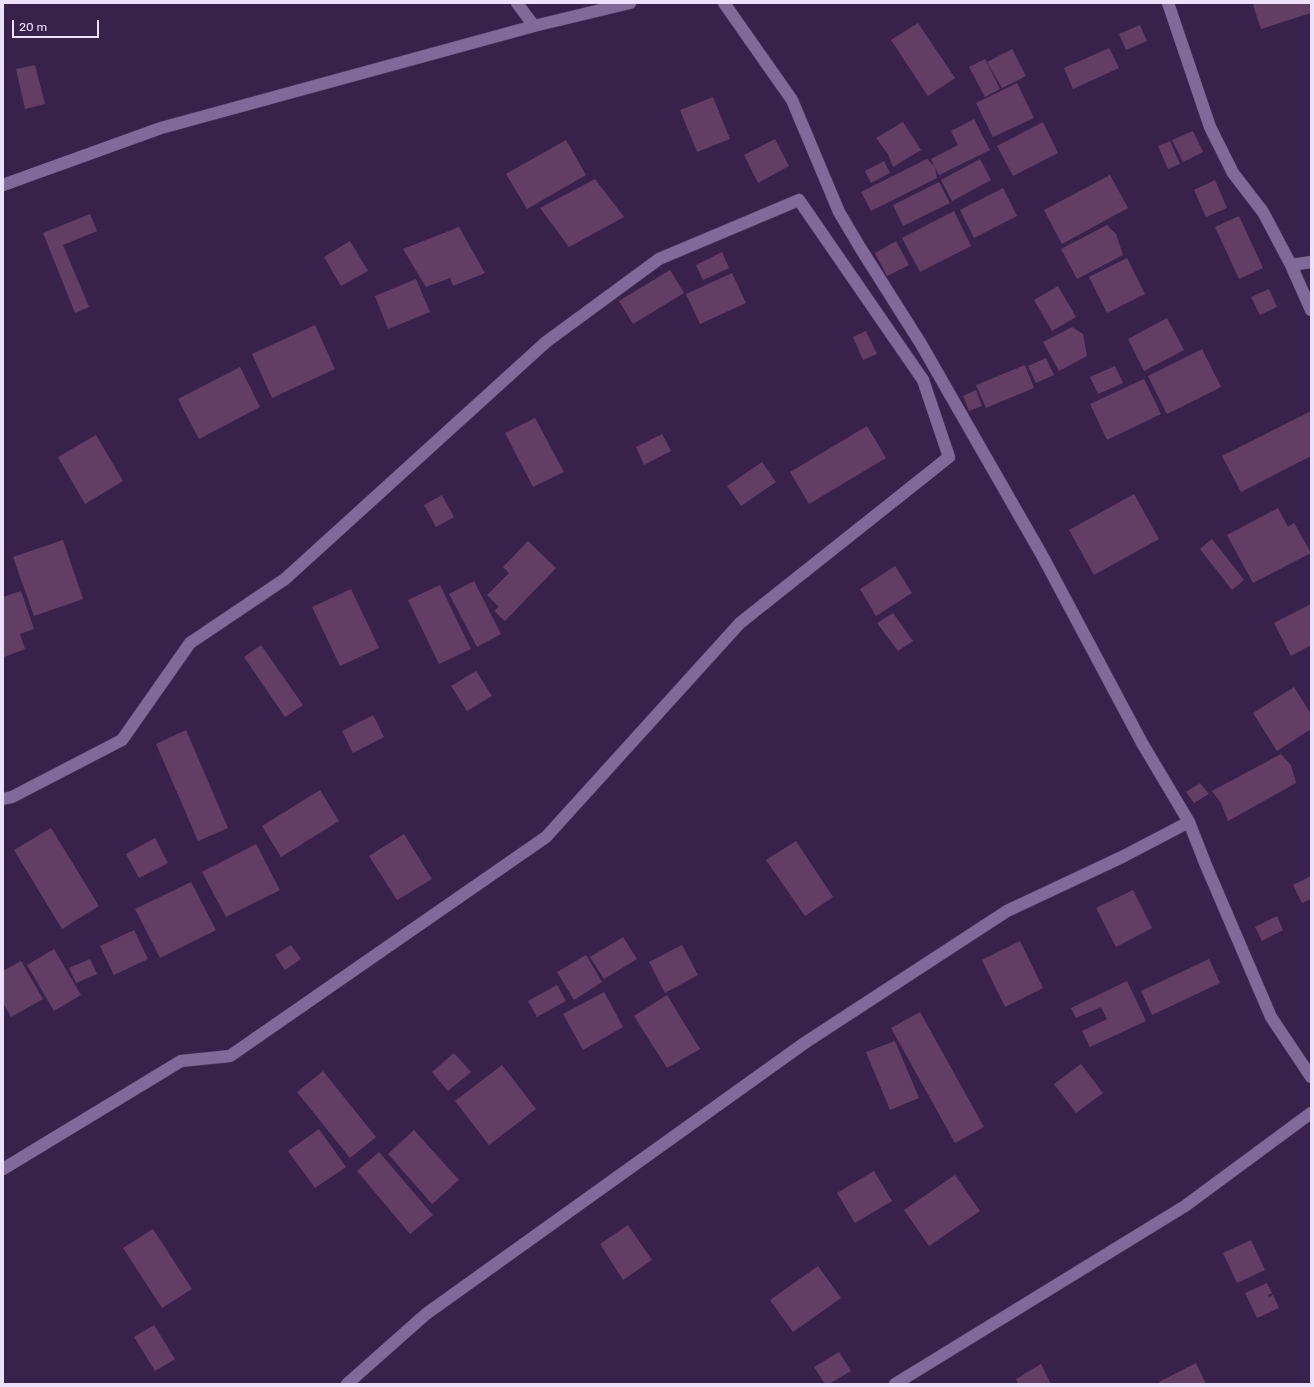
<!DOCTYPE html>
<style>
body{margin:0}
#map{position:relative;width:1314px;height:1387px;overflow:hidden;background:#38224c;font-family:Rubik,sans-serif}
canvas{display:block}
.frame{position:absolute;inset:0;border:4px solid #ece0fb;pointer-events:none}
.scale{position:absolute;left:12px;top:20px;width:87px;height:18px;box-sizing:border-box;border:2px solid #ece0fb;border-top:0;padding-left:5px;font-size:12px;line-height:14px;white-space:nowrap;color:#ece0fb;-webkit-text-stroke:3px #38224c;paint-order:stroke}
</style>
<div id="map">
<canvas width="1314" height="1387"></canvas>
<div class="frame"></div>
<div class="scale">20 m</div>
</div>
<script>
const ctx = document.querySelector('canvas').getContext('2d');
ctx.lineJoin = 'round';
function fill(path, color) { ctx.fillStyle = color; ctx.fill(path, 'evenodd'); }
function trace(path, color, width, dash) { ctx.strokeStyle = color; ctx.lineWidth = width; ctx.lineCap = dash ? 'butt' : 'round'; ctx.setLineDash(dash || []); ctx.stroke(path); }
fill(new Path2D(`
 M1257,3H1311V13L1261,29L1253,5Z
 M918,23L955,78L928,96L891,40Z
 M1140,25L1147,41L1126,50L1119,34Z
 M1109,48L1119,68L1073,89L1064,68Z
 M1012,49L1026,76L1002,88L987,62Z
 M985,59L1000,89L985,97L969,67Z
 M35,65L45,104L25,109L16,69Z
 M1017,83L1034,118L993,137L976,103Z
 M713,97L730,139L697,152L680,110Z
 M974,119L990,150L939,175L931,159L958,145L951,131Z
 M903,122L921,150L893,167L888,154L876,138Z
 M1043,122L1058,153L1013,176L997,146Z
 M1193,131L1203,152L1183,162L1172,140Z
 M775,139L789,166L758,183L744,155Z
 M566,140L586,175L527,209L506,174Z
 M1170,141L1180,164L1168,169L1158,146Z
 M927,159L935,167L937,178L871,211L861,192Z
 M980,159L991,180L952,201L941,180Z
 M884,161L890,173L871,183L865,171Z
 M1110,175L1128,208L1062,244L1044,210Z
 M595,179L624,217L569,247L540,208Z
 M1215,180L1227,208L1206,217L1194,190Z
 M939,182L950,203L903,226L893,205Z
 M1003,188L1017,216L974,238L960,210Z
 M954,211L971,246L920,272L902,238Z
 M90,214L97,231L63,245L89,307L75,313L43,233Z
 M1239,216L1263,268L1239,279L1215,227Z
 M1107,225L1116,234L1123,255L1077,279L1061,249Z
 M459,227L485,273L453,286L450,278L426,287L403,249Z
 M350,241L368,271L341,286L324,257Z
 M896,241L909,265L887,276L875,253Z
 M722,252L729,268L703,280L696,265Z
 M1127,258L1145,294L1107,313L1089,277Z
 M670,270L684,293L633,324L619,301Z
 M732,273L746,303L700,324L686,294Z
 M416,279L430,312L388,329L375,296Z
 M1058,286L1076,317L1052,331L1034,300Z
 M1269,289L1277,307L1260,315L1251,297Z
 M1167,318L1184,350L1144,371L1128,339Z
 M315,325L335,369L272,398L252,354Z
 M1072,327L1083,334L1087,356L1059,371L1043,342Z
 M866,331L877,354L863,360L853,337Z
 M1202,349L1221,387L1167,414L1148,376Z
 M1046,358L1054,375L1036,383L1028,366Z
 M1025,365L1034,388L986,408L976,385Z
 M1115,366L1123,383L1098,394L1090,377Z
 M240,367L260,407L199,439L178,399Z
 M1144,379L1161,414L1107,440L1090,404Z
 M976,390L982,406L969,411L963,396Z
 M1311,411V456L1241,492L1222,456Z
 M535,418L564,472L533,487L505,433Z
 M867,426L886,458L809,504L790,472Z
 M662,434L671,451L644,465L636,447Z
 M96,435L123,481L85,504L58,457Z
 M762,462L776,482L741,506L727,486Z
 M1134,494L1159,539L1094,575L1069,530Z
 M442,495L454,517L436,527L424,505Z
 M1278,508L1288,527L1294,523L1311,553L1253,583L1227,535Z
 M1212,539L1244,580L1232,590L1200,549Z
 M63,540L83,599L34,616L13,557Z
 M528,541L556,568L505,621L494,611L499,607L487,595L509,573L503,567Z
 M895,566L912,593L876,616L860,589Z
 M474,581L501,634L477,647L449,594Z
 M440,585L471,649L439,664L408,600Z
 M351,589L379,648L340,666L312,607Z
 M21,591L34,629L20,634L25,649L4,657L3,597Z
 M1311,604V645L1291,656L1274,623Z
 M893,613L913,641L898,651L877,623Z
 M261,645L303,705L285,717L244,657Z
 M476,671L492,696L467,711L451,686Z
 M1294,687L1311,714V729L1277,751L1253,713Z
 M373,715L384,737L353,753L342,731Z
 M186,730L228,828L198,841L156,744Z
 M1281,754L1291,765L1296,783L1228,821L1221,803L1212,791Z
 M1200,783L1209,794L1194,803L1186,792Z
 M320,790L339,821L281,857L262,826Z
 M51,828L99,906L62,929L14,850Z
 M404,834L432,879L397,900L369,856Z
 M155,838L168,863L139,878L126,854Z
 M796,841L833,897L805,916L766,860Z
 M256,844L280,890L226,917L202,872Z
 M1311,876V899L1302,903L1293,885Z
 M191,882L216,930L160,958L135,909Z
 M1133,890L1152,928L1116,947L1096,908Z
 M1277,916L1283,930L1262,941L1255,927Z
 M134,930L148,959L114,975L100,946Z
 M623,937L637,959L604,979L590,957Z
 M1020,941L1043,988L1005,1007L982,960Z
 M291,945L301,959L285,970L275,955Z
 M682,945L698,975L665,993L649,962Z
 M54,949L81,995L54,1011L27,965Z
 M586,955L602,982L574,1000L557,972Z
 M90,959L97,974L76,983L69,968Z
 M1209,959L1220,983L1152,1015L1141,991Z
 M21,961L43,999L11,1017L3,1003V971Z
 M1127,981L1146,1021L1090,1047L1082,1031L1107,1019L1101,1007L1076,1018L1071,1008Z
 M557,985L566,1001L537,1017L528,1001Z
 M604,992L623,1027L583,1050L563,1014Z
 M667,995L700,1049L667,1068L634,1016Z
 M920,1012L984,1127L955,1143L891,1028Z
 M895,1041L919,1098L890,1110L866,1052Z
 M454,1053L471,1072L448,1091L432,1072Z
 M1081,1064L1103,1093L1076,1113L1054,1084Z
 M502,1065L536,1109L489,1145L455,1101Z
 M323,1071L376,1137L350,1158L297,1092Z
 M319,1129L346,1167L315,1188L288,1151Z
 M414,1130L459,1180L432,1204L388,1154Z
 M379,1152L433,1215L410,1234L357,1171Z
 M874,1171L892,1201L855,1223L837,1193Z
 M955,1175L980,1211L929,1246L904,1210Z
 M628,1225L652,1260L623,1280L600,1244Z
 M153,1229L192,1289L162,1308L123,1248Z
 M1251,1240L1265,1270L1237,1283L1223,1253Z
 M818,1266L841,1298L793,1332L770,1300Z
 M1267,1283L1272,1293L1268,1295L1269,1297L1273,1295L1279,1308L1257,1318L1245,1293Z
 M154,1325L175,1359L155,1371L134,1337Z
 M839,1352L851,1371L829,1384H825L814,1367Z
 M1196,1363L1206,1384H1160L1159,1382Z
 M1041,1364L1051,1384H1018L1016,1379Z`), '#633e64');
const minor = new Path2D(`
 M517,3L534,26
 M724,3L792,100L839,212L861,249L921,344L1043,557L1142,743L1189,822L1205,863L1271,1017L1311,1077
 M1168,3L1210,127L1233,173L1263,212L1291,265L1311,310
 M3,185L161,128L534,26L630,3
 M1291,265L1311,262
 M3,799L12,797L122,740L190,643L285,579L546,342L659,259L799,200L923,380L949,457L740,623L546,837L230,1056L181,1061L3,1169
 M347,1384L426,1314L806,1042L1007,911L1122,857L1189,822
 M895,1384L1185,1206L1311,1113`);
trace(minor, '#503d61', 13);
trace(minor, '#816a9a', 12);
</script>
